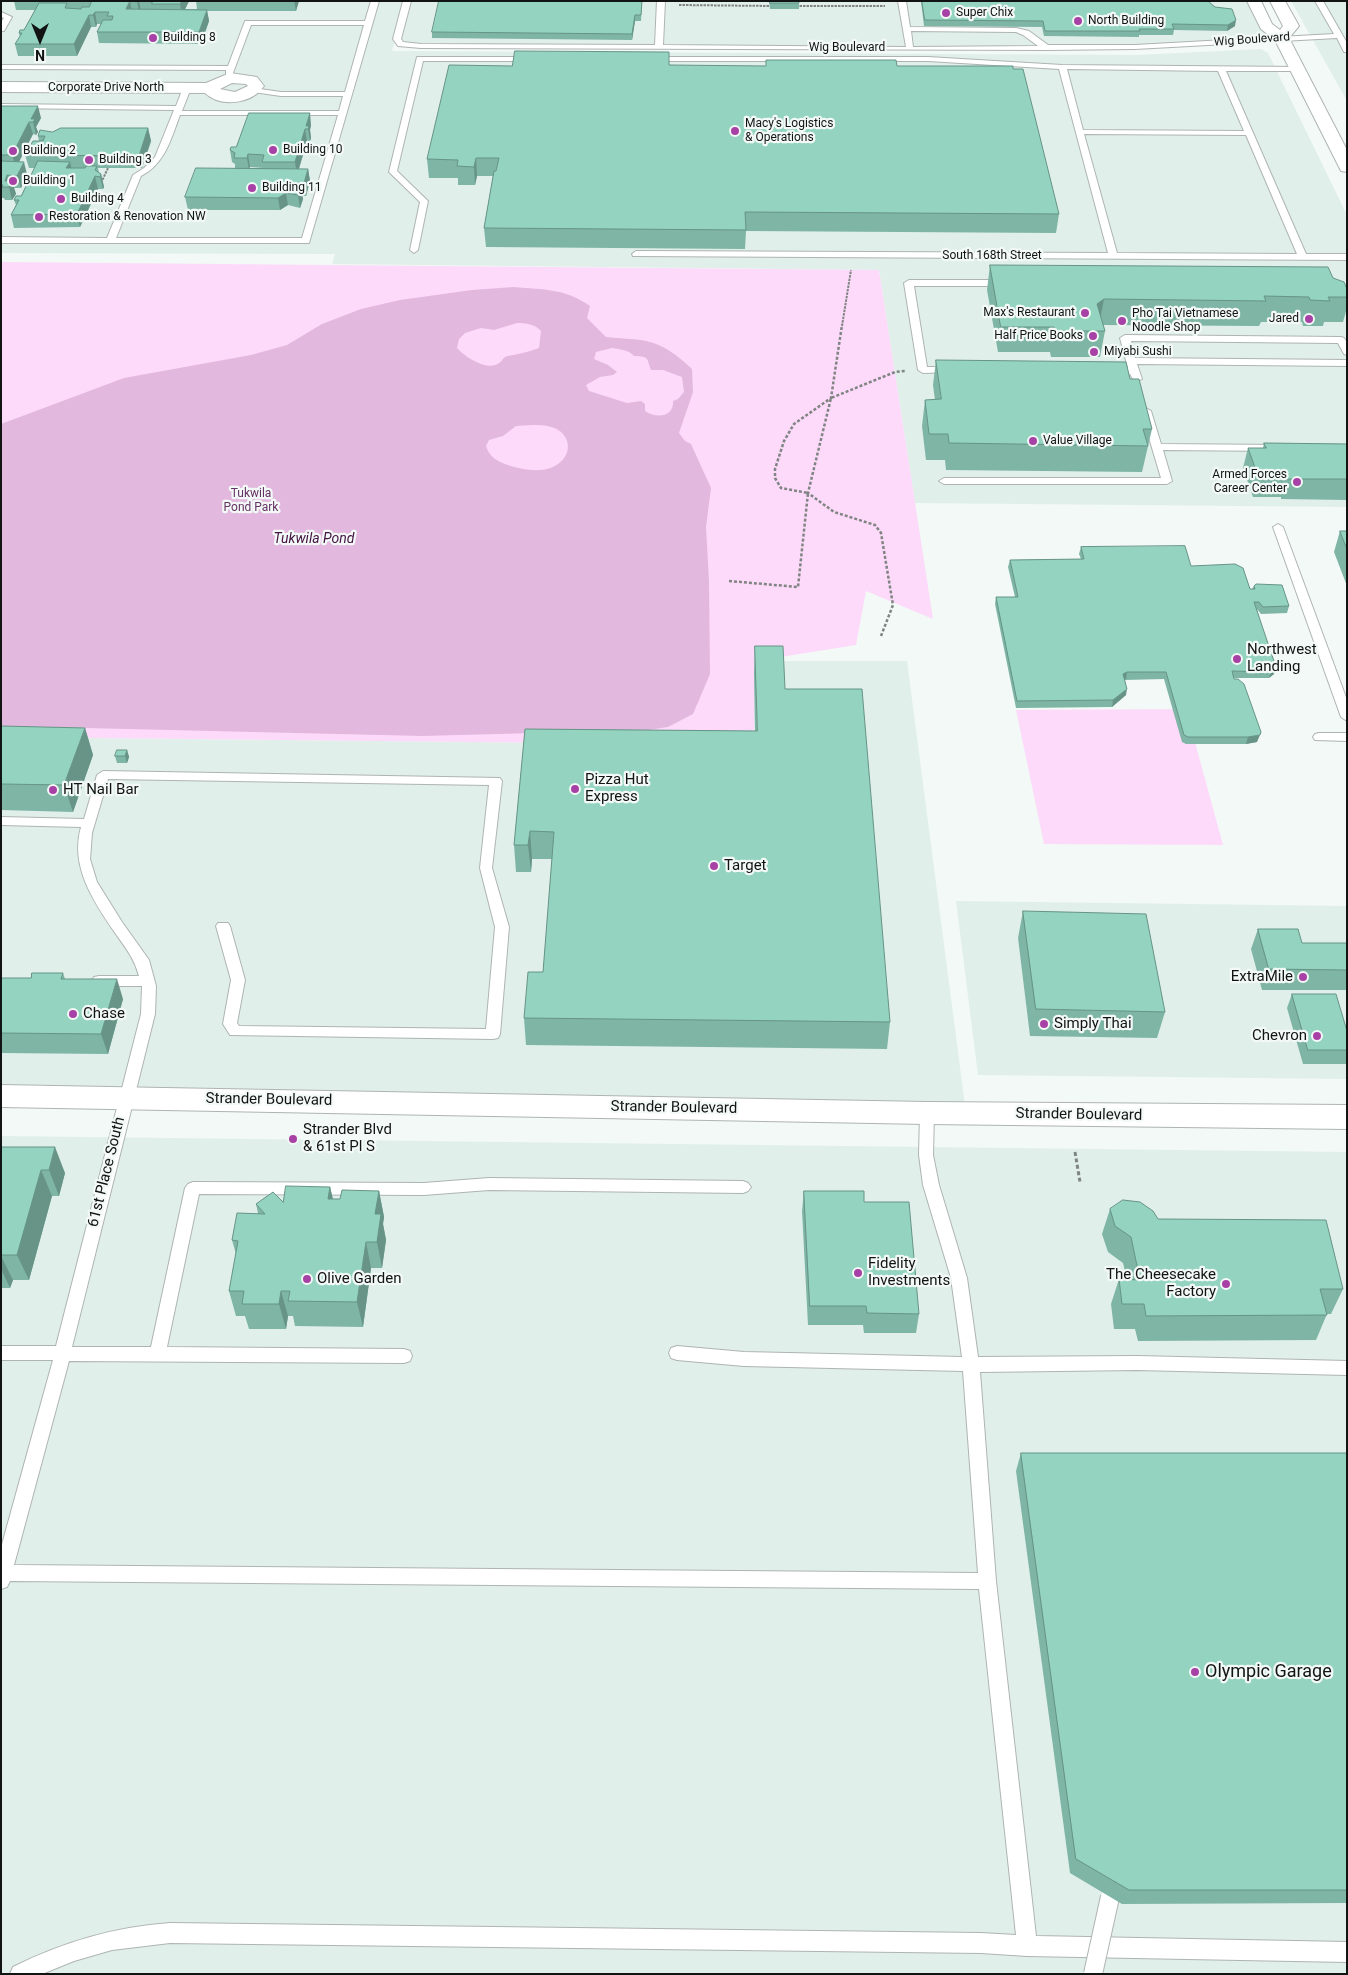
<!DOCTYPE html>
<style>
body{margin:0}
#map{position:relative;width:1348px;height:1975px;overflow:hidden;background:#f2f9f6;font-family:Roboto,sans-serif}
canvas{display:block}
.frame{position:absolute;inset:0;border:2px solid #121414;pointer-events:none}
.north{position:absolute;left:15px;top:15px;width:50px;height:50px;-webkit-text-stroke:4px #f2f9f6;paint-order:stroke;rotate:180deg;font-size:14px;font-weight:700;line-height:20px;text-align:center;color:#121414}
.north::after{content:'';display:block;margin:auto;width:18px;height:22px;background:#121414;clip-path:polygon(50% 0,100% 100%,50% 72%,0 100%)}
</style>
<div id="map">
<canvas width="1348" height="1975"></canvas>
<div class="frame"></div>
<div class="north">N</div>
</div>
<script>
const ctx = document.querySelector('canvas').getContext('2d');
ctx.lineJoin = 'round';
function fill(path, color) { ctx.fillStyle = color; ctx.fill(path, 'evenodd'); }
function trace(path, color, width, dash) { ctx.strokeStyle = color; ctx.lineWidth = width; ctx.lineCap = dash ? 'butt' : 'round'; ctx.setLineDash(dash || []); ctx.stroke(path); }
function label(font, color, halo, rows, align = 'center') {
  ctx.font = font + ' Roboto,sans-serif'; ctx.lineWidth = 4.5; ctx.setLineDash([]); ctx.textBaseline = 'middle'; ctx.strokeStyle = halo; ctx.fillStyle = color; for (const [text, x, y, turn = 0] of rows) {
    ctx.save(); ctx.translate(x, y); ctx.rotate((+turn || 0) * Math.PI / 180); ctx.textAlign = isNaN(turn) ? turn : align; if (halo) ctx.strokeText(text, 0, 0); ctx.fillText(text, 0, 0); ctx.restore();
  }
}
fill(new Path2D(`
 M1,1H406L392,51L1137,55L1261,49L1268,53L1347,215V507L915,503L879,270L332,264L335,254L1,253Z
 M410,1H1258L1281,38L1184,45L910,49L401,44Z
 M1291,1H1347V101L1314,42Z
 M755,661H907L966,1113L1,1102V737L753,745Z
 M956,901L1347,906V1079L978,1075Z
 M1,1136L1347,1152V1974H1Z`), '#e0efea');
fill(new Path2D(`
 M1,262L879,270L933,619L866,591L856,645L755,661L754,745L1,737Z
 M1186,709L1223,845L1044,844L1016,710Z`), '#fddafa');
fill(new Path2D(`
 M514,287C544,290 564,288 590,306L587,318L606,337C619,339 633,338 646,341C665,345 678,356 692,369L693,392L679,433L685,441L691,444L711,488L706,527L709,581L710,674L693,714L668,727L648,730L422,736L1,726V424L124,378L251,355L287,345L322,324L361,309L400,300L472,290ZM517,323C526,323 535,324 541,331L539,348C528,352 519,354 508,356C502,357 503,361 499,363C488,372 465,357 457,348L459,339L465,333L481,328L494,330ZM612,348C619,349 629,350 634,356C650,357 646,357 651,370H663L682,377L684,392L678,399L673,401C674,417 657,419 645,411V404L641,401L627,403L589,391L586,385L600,377L613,375L617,372L608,365L594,359L596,352ZM532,425C538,425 545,425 551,427C570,432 574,453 558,464C545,474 522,470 508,465C498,462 489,457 486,446L489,440L503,436L516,426Z`), '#e3b8df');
const lane = new Path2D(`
 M371,1H379L309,243H1V237L107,238L133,175L144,168L155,157L174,110L1,108V104L176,106L183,88L187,86L191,88L182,111H339L343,96H281L253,92L249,90L253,88L281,92H345L364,25H251L233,73L234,78L230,80L226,78V70L1,69V65L228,66L245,21H365ZM180,115H338L302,238H116L141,176C165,164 171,139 180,115Z
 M403,1H411L401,39L403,42L421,44L655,45L657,1H665L663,45L906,47L898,1H906L910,27L1016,28L1029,31L1048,45H1135L1334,34L1315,1H1323L1347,43V52H1344L1337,38L1135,49L1046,50L421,48L398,46L393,39ZM911,31L1016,32L1023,35L1038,46L913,47Z
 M1,12L12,17L4,31H1V22L4,18L1,17Z
 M417,57H532L536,59L532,61H423L397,171L428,201L418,250L414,253L410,250L420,202L389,172Z
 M648,57H928L1062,65L1300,67V71H1226L1306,254H1347V260L633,256L632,254L636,251L1108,253L1059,69L928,61H651L647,59ZM1067,69L1218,71L1244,131L1083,130ZM1084,134L1246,135L1297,254L1117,253Z
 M909,280H1006L1011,283L1006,286H914L927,367H953L958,370L956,372L923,373L918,370L904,283Z
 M1125,335L1341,337L1344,338L1347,342V355L1344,354L1338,343L1131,341L1135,358L1347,360V366L1137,364L1142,379L1137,382L1134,381L1130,374H1110L1105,371L1110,368H1128L1120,338Z
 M1146,408L1151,411L1161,444L1281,445L1286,448L1281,451L1163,450L1172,481L1167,484H944L939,481L944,478H1161L1141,411Z
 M1278,524L1283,527L1347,700V721L1341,717L1273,527Z
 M1319,733H1347V741L1315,740L1313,737L1315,734Z
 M103,771L500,778L502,781L492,868L509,927L500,1034L498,1038L493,1039L230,1035L223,1024L231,980L216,926L218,923H228L230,926L245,980L237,1023L239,1026L486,1029L495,927L480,868L489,785L108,779L92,833L90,859L97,882L122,922L149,960L156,986L155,1014L72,1347H151L185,1188L188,1184L193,1182L424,1183L489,1178L743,1181L748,1183L751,1187L748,1191L743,1193L489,1190L424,1195L199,1194L167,1347L404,1349L410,1351L412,1356L410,1361L404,1363L69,1361L14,1565L978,1573L963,1371L744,1366L677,1360L671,1358L669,1353L671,1348L677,1346L744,1352L962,1357L951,1278L923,1185L919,1155L920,1113L922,1109L927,1107L932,1109L934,1113L933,1155L939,1185L967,1278L978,1357L1137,1356L1347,1361V1375L1137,1370L980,1372L996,1581L1036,1936L1347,1942V1962L1027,1956L981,1953L170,1943L112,1950L74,1961L42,1974H10L13,1967C63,1942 114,1927 170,1923L981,1933L1016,1935L979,1589L10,1581L7,1587L1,1589V1548L53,1360H1V1346H56L141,1014L142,986H99L94,985L92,981L94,977L99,976H139C134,957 124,946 113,930C92,899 70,865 81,827L1,825V817L84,819L97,775Z`);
const street = new Path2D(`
 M230,73L257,77L264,86C252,104 221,108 205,93L1,92V82L206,83ZM232,83L246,84L248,86L235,92L220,89Z`);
const secondary = new Path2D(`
 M1247,1H1261L1272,24L1280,30L1283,26L1270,1H1285L1299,26L1289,38L1347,150V172L1341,171L1339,167L1275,40L1261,29Z
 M1,1085L927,1102L1347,1105V1129L927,1124L1,1107Z`);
trace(lane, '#aeb4b2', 2);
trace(street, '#aeb4b2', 2);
trace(secondary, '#aeb4b2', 2);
trace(new Path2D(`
 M679,5L772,6
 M796,6H885
 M101,183L108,168
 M842,326L851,270`), '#808483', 2, [2.5, 1]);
trace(new Path2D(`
 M729,581L798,587L808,493L781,488L775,478V469L784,441L794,424L831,398L842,325
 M881,636L893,605L881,533L875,525L834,512L808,493L831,398L895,372L905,371`), '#808483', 2.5, [3, 2]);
trace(new Path2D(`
 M1075,1152L1080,1182`), '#808483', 3, [4, 2.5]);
fill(lane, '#fff');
fill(street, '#fff');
fill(secondary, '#fff');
const laneBridge = new Path2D(`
 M1093,1974L1110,1897`);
trace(laneBridge, '#aeb4b2', 20, []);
trace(laneBridge, '#fff', 18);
fill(new Path2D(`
 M14,1H189L185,9H197L196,1H299L296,11H207L209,21L201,44L99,43L97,32L101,24H97L96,27H91L77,56H18L15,44L20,37L19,33L24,30L35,10H16Z
 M642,1L641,21H635L632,40L432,38V32Z
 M769,1H799V9H770Z
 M921,1H1208L1235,26L1227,31L1174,30L1173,35H1139V37L1044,36L1042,27L924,26Z
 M766,60L897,66L1059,214L1056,233L746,231L745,249L486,247L484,228L493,176H477L475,185H458V178H429L427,159L512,66H766Z
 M1,106L41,118L36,127L38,132L36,135L33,134L19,161L27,174L21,188H14L16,194L12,200H5L4,198H1Z
 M311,125L310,130L311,138L310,141H307L299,169H308L310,181L306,196H302L303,199L300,208L288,205L280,210H188L185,197L235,168V164L232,162L230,150L236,147ZM250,167L263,168H249Z
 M148,128L151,141L142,168H98L99,173L101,174L104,187L103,189H98L80,227L14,228L11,215L16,205L14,200L21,196L35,168H29L25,155L39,141L38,136L52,132Z
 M990,265L1333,278L1347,289V308L1343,322H1324L1323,326H1303L1302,322H1261L1259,326L1103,325L1105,331L1100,357H1051L1050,352H998L987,290Z
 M936,360L1130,379L1152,429L1142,472L946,470L945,460H926L922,426L925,400H935L933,385Z
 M1264,443L1347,444V500L1281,499V497H1253L1243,468L1248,448H1263Z
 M1340,531H1347V586L1334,552Z
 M1081,547L1191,566L1250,589H1252L1254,586L1289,606L1287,613L1261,614L1257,609L1274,674L1269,678H1233L1257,742L1246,744H1186L1182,742L1164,679L1125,680L1126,695L1112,707L1016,708L995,604L996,597H1015L1008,567L1010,560L1081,559L1079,554Z
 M755,646L785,689L890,1022L887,1049L526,1045L524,1018L543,972L552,859H532L531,872H516L514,845L525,729L755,731L754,673Z
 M1,726L85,728L93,755L73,812L1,810Z
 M127,750L129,757L127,763H117L115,756Z
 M1023,911L1165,1012L1157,1038L1030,1036L1018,938Z
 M1258,929L1302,943H1347V990H1262L1251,949Z
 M63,973L65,979L123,999L108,1054L1,1053V978H31Z
 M1292,994L1347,1031V1064H1303L1287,1008Z
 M1,1147L65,1173L59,1196H52L29,1280H13L10,1288H1Z
 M330,1187L333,1199H340L379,1191L384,1217L383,1224L386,1240L382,1268H371L363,1327L295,1326L293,1316H288L286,1329H249L245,1316H236L229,1291L236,1254L232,1240L258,1213L256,1204L283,1202Z
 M804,1191L864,1202L919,1314L916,1333H864L863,1325H808L802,1211Z
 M1110,1209L1158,1219L1343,1289L1331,1314H1327L1316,1340L1138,1341L1135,1329H1114L1111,1304L1119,1279H1127L1123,1263L1108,1252L1102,1234Z
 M1021,1453H1347V1903L1122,1904L1070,1873L1016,1471Z`), '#7eb5a5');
fill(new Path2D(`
 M130,1L132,13L126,9Z
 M137,1H139L141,11L139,13Z
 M182,1H189L182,16L180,4Z
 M294,1H299L296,11Z
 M207,10L209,21L201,44L199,32Z
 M95,12L97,24L96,27L93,15Z
 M89,15L91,27L77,56L74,44Z
 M635,15V21L632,40V34Z
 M1236,20L1235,26L1227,31L1228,25Z
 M38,106L41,118L36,127L38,132L36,135L33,122L31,119Z
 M310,113L311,125L310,130L311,138L310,141L308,129L306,126Z
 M29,122L33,134L16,168L12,155Z
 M148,128L151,141L142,168L139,156Z
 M305,129L307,141L297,175L295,162Z
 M248,154L250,167L249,170L247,158Z
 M476,158L477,176L475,185L474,167Z
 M24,162L27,174L21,188L17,176Z
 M70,162L73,174L66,168Z
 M308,169L310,181L306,196L304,183Z
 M101,174L104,187L103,189L100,177Z
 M7,175L10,185L12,181L16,194L12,200L9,187L5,181Z
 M95,176L98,189L80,227L77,214Z
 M301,186L303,199L300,208L298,195Z
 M286,193L288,205L280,210L278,198Z
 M1104,299L1099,325L1097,304Z
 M1276,667L1274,674L1269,678L1271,672Z
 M1127,672L1126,679L1122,681L1123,674Z
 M1127,689L1126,695L1112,707L1113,700Z
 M85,728L93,755L73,812L64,785Z
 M1260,735L1257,742L1246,744L1248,737Z
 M127,750L129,757L127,763L125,756Z
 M530,831L532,859L531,872L528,845Z
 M117,979L123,999L108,1054L101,1034Z
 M55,1147L65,1173L59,1196L49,1170Z
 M41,1170L52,1196L29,1280L17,1255Z
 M330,1187L336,1213L328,1199Z
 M379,1191L384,1217L383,1224L386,1240L382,1268L377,1242L375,1214Z
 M366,1242L371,1268L363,1327L357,1302Z
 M1,1256L13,1280L10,1288L1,1269Z
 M281,1291L288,1316L286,1329L279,1304Z`), '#679486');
const building = new Path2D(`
 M92,1H130L126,9L207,10L199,32H97L103,20H112L113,16H107L109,12H95L93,15H89L74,44H15L22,33H19L20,30H24L39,3H67L65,8L81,9L82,7H89Z
 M153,1H182L180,4H152Z
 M439,1H642L641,15H635L632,34L432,32Z
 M770,1H799V3H770Z
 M922,1H1208L1215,7L1232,9L1236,20L1228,25L1172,24L1174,29H1139L1140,31H1045L1043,21L925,20Z
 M515,51L669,52V65L766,66V60H896L897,66H1013V69H1023L1059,214L745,212L746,230L484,228L494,171H496L499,158H476L474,167L457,166L458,160L427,159L449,65L512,66Z
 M1,106H38L31,119H35L33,122H29L12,155H1Z
 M249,113H310L306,126H309L308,129H305L295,162H262L264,155L248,154L247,158H234L235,153L230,150L231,147H236Z
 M61,128H148L139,156L25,155L33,141H43L45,136H38L40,130L52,132Z
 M1,161L24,162L17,176L7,175L5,181H12L9,187H2L3,185H1Z
 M38,161L70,162L66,168H85L86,166H97L95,170L101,174L100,177L95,176L77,214L11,215L19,200H14L16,196H21Z
 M196,168L308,169L304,183H293V186H301L298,195L286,193L278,198L185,197Z
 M990,265L1328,267L1333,278L1344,282L1347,289V297H1328L1330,301L1310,300L1309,297L1264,296L1266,301L1104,299L1097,304L1105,331H1055L1054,327H1001Z
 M936,360L1126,362L1130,379H1139L1152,429H1143L1148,446L949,443L948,434H929L925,400L941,399Z
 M1264,443L1347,444V479H1287L1286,476H1258L1248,448H1266Z
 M1340,531H1347V549Z
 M1185,546L1191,566L1235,564L1243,568L1250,589H1255L1254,586L1256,584L1282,585L1289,606L1263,607L1259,602H1254L1276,667L1271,672L1232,671L1234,679H1238L1244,684L1261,732L1260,735L1248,737H1188L1184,735L1166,672H1127L1123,674L1127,689L1113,700L1017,701L996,597H1018L1010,560L1084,559L1081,547Z
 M755,646H783L785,689H862L890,1022L524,1018L528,972H543L554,832L530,831L528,845H514L525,729L757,731Z
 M1,726L85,728L64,785L1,784Z
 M117,750H127L125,756H115Z
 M1023,911L1146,914L1165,1012L1036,1009Z
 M1258,929H1298L1302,943H1347V970L1269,969Z
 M32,973H63L61,979H117L101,1034L1,1033V978H31Z
 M1292,994H1336L1347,1031V1050H1308Z
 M1,1147H55L49,1170H41L17,1255H1Z
 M286,1186L330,1187L328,1199H340L342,1190L379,1191L375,1214H381L377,1242H366L357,1302L288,1301L290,1291H281L279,1304H242L244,1291H229L238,1241L232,1240L237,1213L265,1214L256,1204L273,1192L283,1202Z
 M804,1191H864V1202H909L919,1314L867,1313L866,1306H810Z
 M1123,1200L1140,1202L1153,1211L1158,1219L1326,1220L1343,1289H1320L1327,1315L1146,1316L1144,1304H1122L1119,1279L1140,1280L1131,1237L1115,1226L1110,1209Z
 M1021,1453H1347V1890H1129L1076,1859Z`);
fill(building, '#93d3c0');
trace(building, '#679486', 1);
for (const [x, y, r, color] of [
 [946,13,5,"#a841a5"],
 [1078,21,5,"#a841a5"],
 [153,38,5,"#a841a5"],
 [735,131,5,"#a841a5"],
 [273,150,5,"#a841a5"],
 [13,151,5,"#a841a5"],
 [89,160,5,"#a841a5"],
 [13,181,5,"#a841a5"],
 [252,188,5,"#a841a5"],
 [61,199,5,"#a841a5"],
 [39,217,5,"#a841a5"],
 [1085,313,5,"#a841a5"],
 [1309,319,5,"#a841a5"],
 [1122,321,5,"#a841a5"],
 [1093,336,5,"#a841a5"],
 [1094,352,5,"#a841a5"],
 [1033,441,5,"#a841a5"],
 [1297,482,5,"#a841a5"],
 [1237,659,5,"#a841a5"],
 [575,789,5,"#a841a5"],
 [53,790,5,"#a841a5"],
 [714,866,5,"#a841a5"],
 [1303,977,5,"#a841a5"],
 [73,1014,5,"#a841a5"],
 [1044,1024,5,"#a841a5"],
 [1317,1036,5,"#a841a5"],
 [293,1139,5,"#a841a5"],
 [858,1273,5,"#a841a5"],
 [307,1279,5,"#a841a5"],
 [1226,1284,5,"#a841a5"],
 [1195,1672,5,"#a841a5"]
]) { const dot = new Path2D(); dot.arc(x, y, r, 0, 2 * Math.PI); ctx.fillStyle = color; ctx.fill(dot); trace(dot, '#f2f9f6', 2); }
label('12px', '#121414', '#f2f9f6', [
 ["Super Chix",956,13],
 ["North Building",1088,21],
 ["Building 8",163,38],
 ["Macy's Logistics",745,124],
 ["& Operations",745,138],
 ["Building 10",283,150],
 ["Building 2",23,151],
 ["Building 3",99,160],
 ["Building 1",23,181],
 ["Building 11",262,188],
 ["Building 4",71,199],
 ["Restoration & Renovation NW",49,217],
 ["Max's Restaurant",1075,313,"right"],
 ["Pho Tai Vietnamese",1132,314],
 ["Noodle Shop",1132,328],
 ["Jared",1299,319,"right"],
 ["Half Price Books",1083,336,"right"],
 ["Miyabi Sushi",1104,352],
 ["Value Village",1043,441],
 ["Armed Forces",1287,475,"right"],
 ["Career Center",1287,489,"right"]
], 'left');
label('12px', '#121414', '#f2f9f6', [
 ["Wig Boulevard",1252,40,-4],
 ["Wig Boulevard",847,48],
 ["Corporate Drive North",106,88],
 ["South 168th Street",992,256]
]);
label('12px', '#663264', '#f2f9f6', [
 ["Tukwila",251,494],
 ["Pond Park",251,508]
]);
label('italic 14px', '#441243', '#f2f9f6', [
 ["Tukwila Pond",314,539]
]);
label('15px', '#121414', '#f2f9f6', [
 ["Northwest",1247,650],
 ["Landing",1247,667],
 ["Pizza Hut",585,780],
 ["Express",585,797],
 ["HT Nail Bar",63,790],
 ["Target",724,866],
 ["ExtraMile",1293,977,"right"],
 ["Chase",83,1014],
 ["Simply Thai",1054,1024],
 ["Chevron",1307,1036,"right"],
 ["Strander Blvd",303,1130],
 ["& 61st Pl S",303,1147],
 ["Fidelity",868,1264],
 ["Investments",868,1281],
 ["The Cheesecake",1216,1275,"right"],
 ["Factory",1216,1292,"right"],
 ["Olive Garden",317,1279]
], 'left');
label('15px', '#121414', '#f2f9f6', [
 ["Strander Boulevard",269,1100,1],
 ["Strander Boulevard",674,1108,1],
 ["Strander Boulevard",1079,1115,1],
 ["61st Place South",107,1172,-76]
]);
label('18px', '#121414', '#f2f9f6', [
 ["Olympic Garage",1205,1672]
], 'left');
</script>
